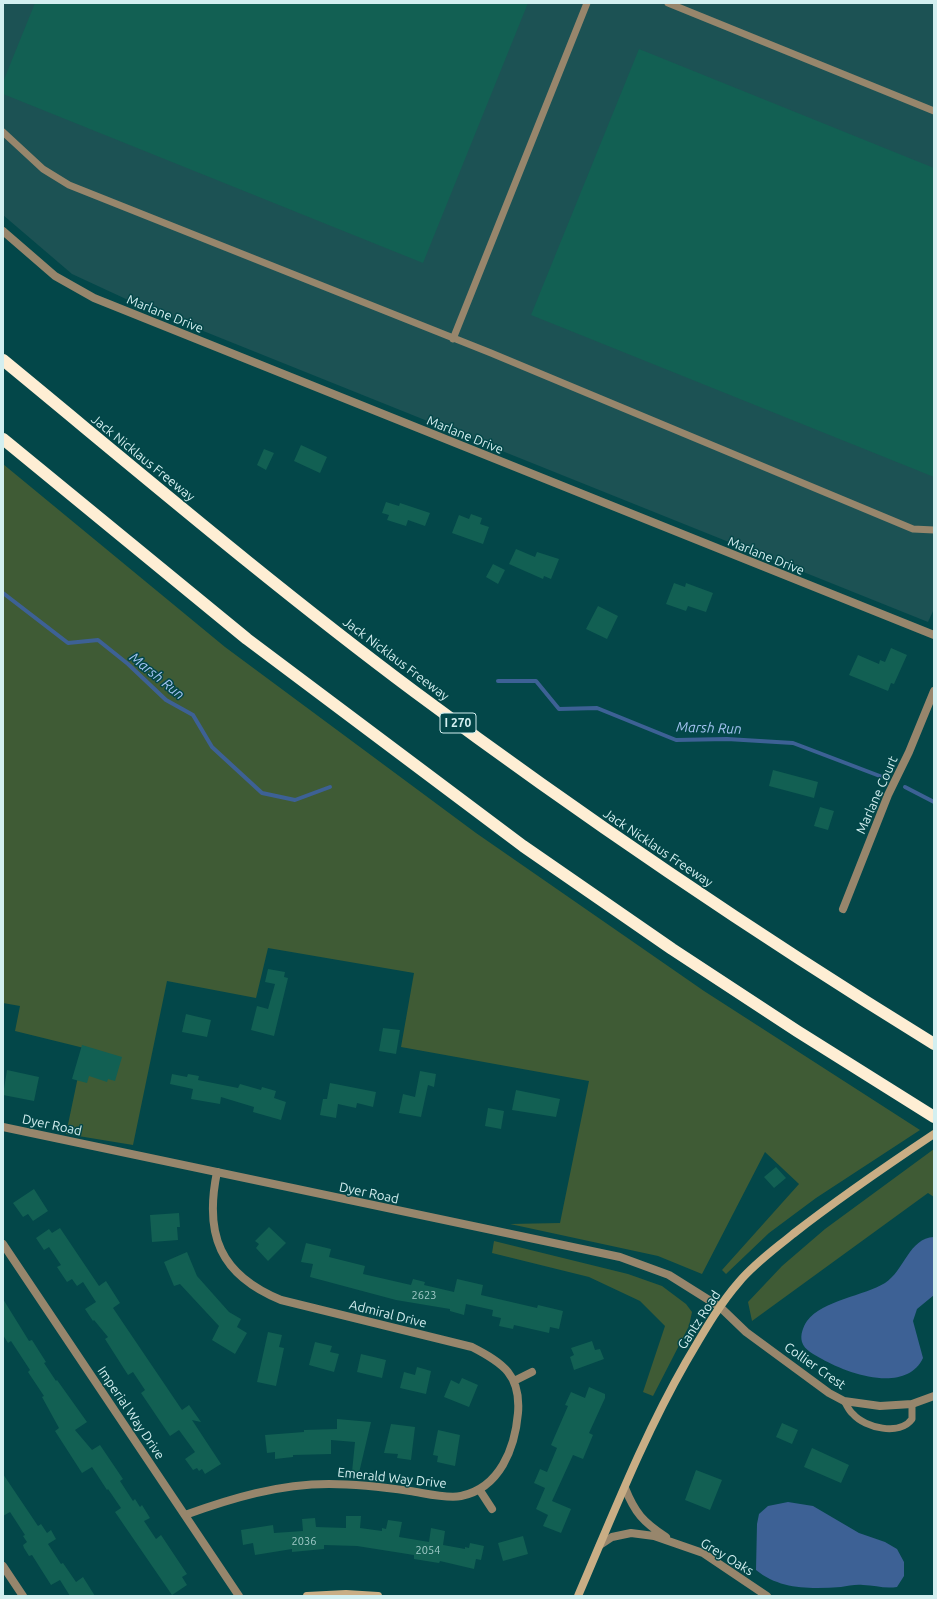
<!DOCTYPE html>
<style>
body{margin:0}
#map{position:relative;width:937px;height:1599px;overflow:hidden;background:#034749;font-family:Ubuntu,sans-serif}
canvas{display:block}
.frame{position:absolute;inset:0;border:4px solid #d3eff0;pointer-events:none}
</style>
<div id="map">
<canvas width="937" height="1599"></canvas>
<div class="frame"></div>
</div>
<script>
const ctx = document.querySelector('canvas').getContext('2d');
ctx.lineJoin = 'round';
function fill(path, color) { ctx.fillStyle = color; ctx.fill(path, 'evenodd'); }
function trace(path, color, width, dash) { ctx.strokeStyle = color; ctx.lineWidth = width; ctx.lineCap = dash ? 'butt' : 'round'; ctx.setLineDash(dash || []); ctx.stroke(path); }
function label(font, color, halo, rows, align = 'center') {
  ctx.font = font + ' Ubuntu,sans-serif'; ctx.lineWidth = 3; ctx.setLineDash([]); ctx.textBaseline = 'middle'; ctx.strokeStyle = halo; ctx.fillStyle = color; for (const [text, x, y, turn = 0] of rows) {
    ctx.save(); ctx.translate(x, y); ctx.rotate((+turn || 0) * Math.PI / 180); ctx.textAlign = isNaN(turn) ? turn : align; if (halo) ctx.strokeText(text, 0, 0); ctx.fillText(text, 0, 0); ctx.restore();
  }
}
fill(new Path2D(`
 M3,3H934V609L928,622L141,306L72,274L3,215Z`), '#1c5254');
fill(new Path2D(`
 M3,464L225,647L476,833L704,991L920,1130L816,1198L769,1233L726,1274L722,1270L799,1184L765,1152L702,1274L658,1256L510,1224L560,1223L589,1081L401,1047L414,973L268,948L256,998L167,981L133,1145L66,1134L84,1048L15,1031L20,1006L3,1003Z
 M934,1149V1197L928,1193L752,1321L748,1302L782,1266L825,1229Z
 M494,1241L628,1274L662,1286L686,1304L692,1312L689,1326L653,1396L643,1392L665,1326L640,1301L589,1277L492,1253Z`), '#3f5b35');
fill(new Path2D(`
 M934,1237V1295L917,1309L913,1321L923,1358C906,1394 848,1374 822,1359C815,1355 804,1350 802,1342C800,1335 803,1327 807,1321C823,1300 864,1296 885,1283C904,1271 909,1238 934,1237Z
 M788,1502L813,1506L859,1533L885,1542L897,1549L904,1562V1576L897,1587C884,1589 875,1585 863,1585C856,1584 848,1586 841,1587C812,1589 780,1590 756,1570L757,1524L759,1514L768,1506Z`), '#3d6195');
trace(new Path2D(`
 M3,593L68,643L98,640L128,664L166,700L193,715L212,747L262,793L295,800L330,787
 M498,681H536L559,709L597,708L676,740L727,739L793,743L885,778
 M905,787L934,802`), '#3d6195', 4);
fill(new Path2D(`
 M35,3H528L423,263L3,94V82Z
 M639,49L934,168V477L531,315Z
 M301,445L327,457L320,473L294,461Z
 M264,449L274,453L266,470L257,465Z
 M386,502L399,506L400,503L430,513L425,526L408,520L406,526L387,520L389,515L382,513Z
 M471,514L482,518L480,524L489,527L483,544L452,533L459,515L469,519Z
 M516,549L535,557L537,552L559,559L551,579L544,576L543,579L509,564Z
 M493,564L505,570L498,584L486,577Z
 M674,583L685,587L686,583L713,593L706,612L688,606L686,611L666,604Z
 M598,606L618,616L607,639L586,629Z
 M891,648L907,655L894,684L891,683L888,691L849,675L858,655L879,664L880,660L885,662Z
 M773,770L818,782L814,798L769,786Z
 M820,807L834,811L828,830L814,826Z
 M268,969L285,972L284,977L288,978L274,1036L251,1030L257,1006L268,1009L275,984L265,982Z
 M186,1014L211,1020L207,1037L182,1032Z
 M383,1028L400,1030L396,1054L379,1051Z
 M82,1045L122,1057L115,1081L108,1079L107,1082L89,1076L87,1083L72,1079Z
 M7,1070L39,1077L34,1101L3,1095Z
 M420,1071L436,1074L434,1087L428,1085L421,1117L399,1113L403,1094L415,1097Z
 M172,1074L187,1077L188,1074L199,1076L198,1080L238,1088L240,1084L261,1090L262,1087L276,1091L274,1098L286,1102L281,1120L253,1112L254,1107L221,1097L220,1104L191,1099L193,1089L170,1084Z
 M330,1083L376,1092L373,1107L357,1103L356,1108L338,1104L336,1118L320,1115L323,1099H327Z
 M516,1090L560,1099L556,1117L512,1110Z
 M488,1108L504,1111L501,1129L485,1126Z
 M776,1167L786,1178L774,1188L764,1177Z
 M34,1189L48,1211L33,1221L28,1214L23,1217L13,1203Z
 M179,1213L180,1227H177L178,1240L152,1242L150,1215Z
 M269,1227L286,1243L268,1261L256,1248L259,1244L255,1241Z
 M60,1228L99,1286L106,1281L120,1303L113,1308L182,1410L189,1405L201,1422L192,1420L221,1464L205,1474L202,1469L199,1471L197,1468L193,1470L185,1459L195,1452L179,1430L170,1436L141,1393L145,1390L133,1372L128,1375L105,1339L108,1337L94,1320L93,1321L85,1309L96,1302L83,1282L77,1286L72,1279L67,1282L57,1267L61,1265L49,1247L44,1250L36,1238L49,1229L52,1233Z
 M306,1243L331,1249L329,1257L365,1266L363,1274L411,1285L413,1279L425,1282L424,1285L454,1292L457,1279L483,1285L481,1295L537,1308L538,1305L563,1311L559,1329L550,1327L549,1333L514,1325L513,1329L499,1326L501,1318L492,1316L493,1310L466,1304L464,1315L450,1311V1309L396,1300L310,1277L313,1264L301,1262Z
 M187,1252L197,1276L229,1312L241,1319L237,1327L247,1333L235,1354L212,1340L219,1326L180,1284L174,1286L164,1262Z
 M3,1299L29,1341L32,1340L46,1362L44,1363L56,1381L57,1380L87,1422L75,1430L92,1450L100,1445L123,1479L120,1481L133,1501L135,1499L140,1507L142,1505L150,1518L144,1521L156,1539L161,1535L187,1574L182,1577L187,1585L172,1595L115,1512L121,1508L108,1489L107,1490L92,1467L82,1473L55,1431L59,1428L42,1397L44,1396L28,1372L30,1370L11,1341L8,1343L3,1335Z
 M268,1332L282,1335L279,1347L284,1348L276,1386L257,1382Z
 M592,1341L595,1350L600,1349L604,1359L574,1370L570,1357L574,1355L571,1348Z
 M315,1342L332,1346L330,1352L339,1354L334,1372L309,1365Z
 M361,1354L386,1360L382,1378L357,1372Z
 M417,1367L431,1371L426,1394L400,1388L404,1372L415,1375Z
 M462,1378L478,1385L469,1407L444,1397L451,1380L459,1384Z
 M589,1387L605,1394V1398L589,1433L593,1435L583,1459L573,1455L552,1501L571,1509L561,1533L543,1526L548,1515L536,1509L545,1488L534,1483L540,1469L547,1472L557,1448L551,1445L568,1406L565,1405L571,1392L585,1398Z
 M337,1419L371,1422L359,1473L352,1472L355,1442L331,1440V1454L293,1455V1457L275,1459V1452L267,1453L265,1435L304,1432V1430L337,1429Z
 M782,1423L798,1430L792,1444L776,1437Z
 M391,1424L415,1427L411,1460L397,1458L398,1454L384,1453Z
 M438,1430L460,1435L455,1466L437,1462L438,1456L433,1455Z
 M812,1448L849,1465L841,1483L804,1467Z
 M696,1470L722,1480L710,1510L685,1500Z
 M3,1474L38,1526L41,1524L47,1533L51,1530L56,1539L48,1544L61,1564L63,1563L76,1582L83,1577L95,1596H70L60,1580L51,1585L32,1555L29,1556L24,1548L23,1545L27,1542L23,1536L25,1535L10,1512L3,1516Z
 M346,1516H361L360,1528L382,1531V1528L386,1529L388,1520L402,1522L399,1537L429,1542L431,1528L445,1531L443,1545L465,1549V1547L469,1548L470,1543L484,1546L481,1560L476,1559L474,1569L440,1561L439,1563L414,1559V1555L357,1546L324,1545V1549L292,1552V1549L255,1555L253,1543L243,1545L241,1530L273,1525L274,1533L303,1531L302,1519L315,1518L316,1527L346,1528Z
 M523,1536L528,1554L503,1561L498,1543Z`), '#126053');
trace(new Path2D(`
 M668,3L934,111
 M3,132L43,169L69,185L491,353L913,529L934,530
 M453,339L587,3
 M844,1401C847,1405 849,1411 853,1414C865,1428 900,1436 912,1419V1404`), '#97866c', 7);
trace(new Path2D(`
 M843,909L888,795L909,752L934,691
 M3,1244L239,1596
 M720,1307L746,1332L829,1393L844,1401L880,1406L912,1404L934,1396
 M514,1381L532,1372
 M625,1488C635,1513 643,1522 666,1537
 M479,1489L492,1509
 M185,1515C232,1498 279,1484 329,1484C356,1484 383,1487 410,1491C424,1493 447,1499 461,1496C500,1488 515,1448 518,1413C521,1375 503,1363 472,1347L281,1300C220,1275 204,1235 217,1172
 M600,1545L612,1537L631,1533L654,1536L703,1553L767,1596
 M3,1566L23,1596`), '#97866c', 8);
trace(new Path2D(`
 M3,231L55,276L94,298L934,635
 M3,1127L620,1257L669,1275L720,1307`), '#97866c', 8);
trace(new Path2D(`
 M307,1596L346,1594L378,1596
 M578,1596C612,1517 643,1437 686,1362C702,1335 718,1306 739,1282C755,1263 775,1249 793,1234C839,1198 886,1166 934,1134`), '#c9ae85', 8);
trace(new Path2D(`
 M3,360C139,472 273,586 415,692C583,817 756,934 934,1044
 M3,439L247,639L523,846L672,949L797,1031L934,1117`), '#feeed4', 12);
label('11px', '#a3cbc9', null, [
 ["2623",424,1295],
 ["2036",304,1541],
 ["2054",428,1550]
]);
for (const [x, y, w] of [
 [458,723,36]
]) { const box = new Path2D(); box.roundRect(x - w / 2, y - 10, w, 20, 3); ctx.fillStyle = '#034749'; ctx.fill(box); trace(box, '#d3eff0', 1); }
label('bold 12px', '#d3eff0', null, [
 ["I 270",458,723]
]);
label('13px', '#d3eff0', '#034749', [
 ["Marlane Drive",165,314,22],
 ["Marlane Drive",465,435,22],
 ["Jack Nicklaus Freeway",143,458,39],
 ["Marlane Drive",766,556,22],
 ["Jack Nicklaus Freeway",396,659,37],
 ["Marlane Court",877,795,-66],
 ["Jack Nicklaus Freeway",658,848,34],
 ["Dyer Road",52,1125,12],
 ["Dyer Road",369,1193,12],
 ["Admiral Drive",388,1314,14],
 ["Gantz Road",699,1320,-57],
 ["Collier Crest",815,1366,35],
 ["Imperial Way Drive",131,1413,56],
 ["Emerald Way Drive",392,1478,6],
 ["Grey Oaks",727,1557,31]
]);
label('italic 14px', '#a4c4f2', '#034749', [
 ["Marsh Run",157,676,39],
 ["Marsh Run",709,728,2]
]);
</script>
